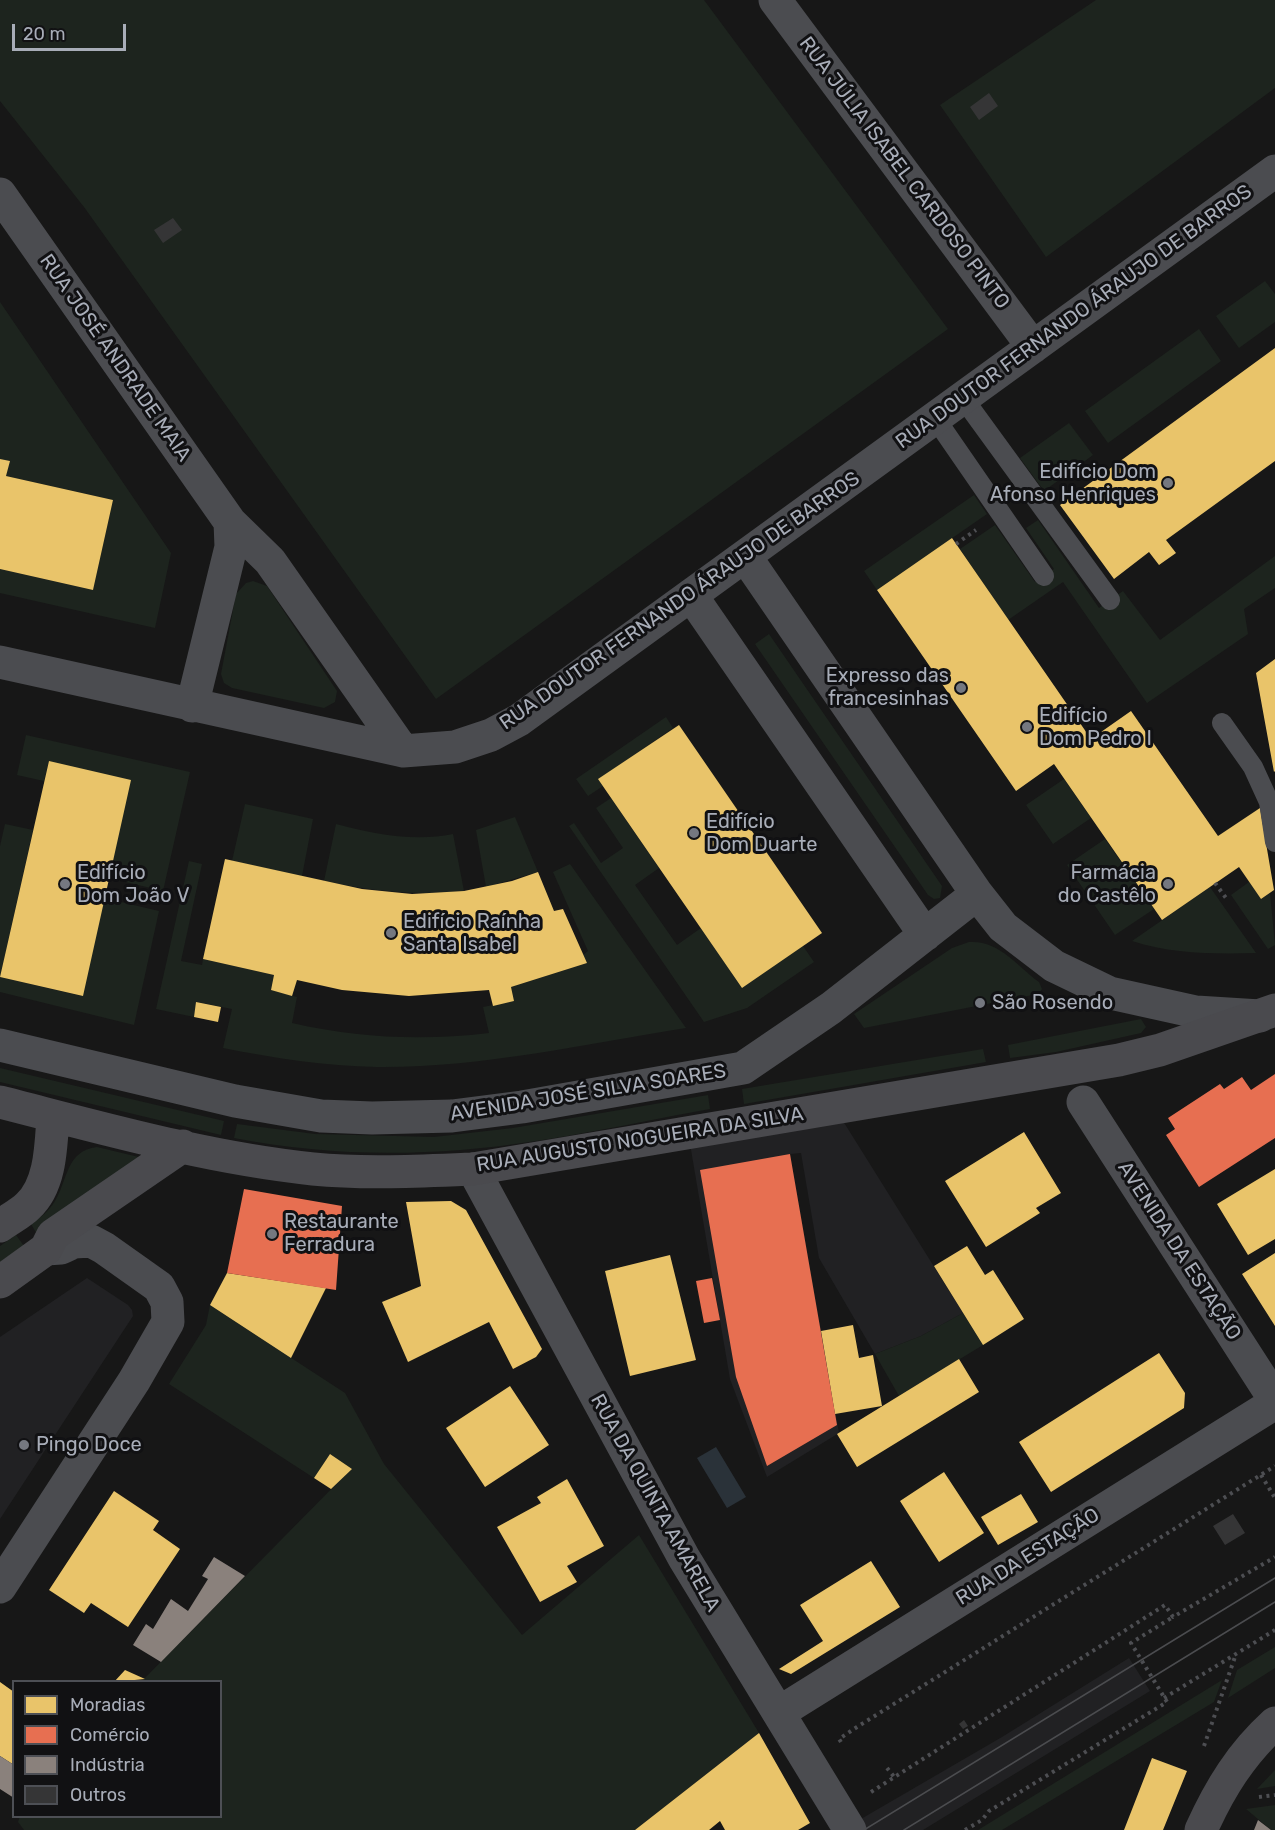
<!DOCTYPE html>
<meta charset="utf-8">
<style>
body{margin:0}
#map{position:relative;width:1275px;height:1830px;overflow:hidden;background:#171717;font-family:Rubik,sans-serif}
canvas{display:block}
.legend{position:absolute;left:12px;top:1680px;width:210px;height:138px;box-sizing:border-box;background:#111113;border:2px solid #4d4f55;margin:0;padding:8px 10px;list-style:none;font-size:18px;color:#a8adb8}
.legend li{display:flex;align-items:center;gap:12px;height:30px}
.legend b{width:30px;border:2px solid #4d4f55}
.scale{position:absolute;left:12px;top:24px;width:114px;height:27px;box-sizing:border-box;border:3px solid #a8adb8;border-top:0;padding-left:8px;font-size:18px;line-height:21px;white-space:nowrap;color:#a8adb8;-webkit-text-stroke:4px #111113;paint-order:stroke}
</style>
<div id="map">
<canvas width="1275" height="1830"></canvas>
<ul class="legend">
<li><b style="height:16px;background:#e9c46a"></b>Moradias</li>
<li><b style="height:16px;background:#e76f51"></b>Comércio</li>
<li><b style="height:16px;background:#8a817c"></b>Indústria</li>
<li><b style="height:16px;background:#353536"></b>Outros</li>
</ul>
<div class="scale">20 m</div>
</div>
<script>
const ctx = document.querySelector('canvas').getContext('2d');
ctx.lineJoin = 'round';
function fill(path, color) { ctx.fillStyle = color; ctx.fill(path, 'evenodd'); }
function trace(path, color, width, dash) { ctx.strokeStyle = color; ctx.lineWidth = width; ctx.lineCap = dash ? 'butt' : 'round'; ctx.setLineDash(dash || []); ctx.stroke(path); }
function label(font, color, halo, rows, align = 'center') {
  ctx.font = font + ' Rubik,sans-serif'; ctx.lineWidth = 6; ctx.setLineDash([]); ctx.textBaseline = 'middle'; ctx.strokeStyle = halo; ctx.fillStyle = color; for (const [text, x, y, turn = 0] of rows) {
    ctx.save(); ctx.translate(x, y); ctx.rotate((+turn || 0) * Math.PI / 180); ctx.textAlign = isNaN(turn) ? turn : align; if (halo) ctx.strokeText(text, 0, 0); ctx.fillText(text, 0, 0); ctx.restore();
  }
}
fill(new Path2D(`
 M838,1113L963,1313L921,1336L875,1354L819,1258L801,1153L790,1154L839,1433L767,1477L730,1379L689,1138Z
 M87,1278L128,1305L132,1310L133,1316L0,1519V1337Z
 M1129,1658L1150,1691L923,1830H842L1002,1737Z`), '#212123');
fill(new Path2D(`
 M0,0H704L948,329L436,699L84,207L0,101Z
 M1096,0H1275V88L1046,257L940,105Z
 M1265,281L1275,294V322L1239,348L1216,316Z
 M0,302L171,553L155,628L0,593V569L93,590L113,500L6,476L9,461L0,459Z
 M1199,329L1221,361L1108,443L1085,411Z
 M1069,423L1093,455L1044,491L1020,458Z
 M974,495L987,514L877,590L864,571Z
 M1038,520L1099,608L1123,591L1160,640L1275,556V588L1244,609L1248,634L1147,703L1063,582L1008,620L960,549L995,525L1035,582L1054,569L1026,528Z
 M253,581L267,586L337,691L335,702L324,708L232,688L224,683L221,674L236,594L246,583Z
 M769,634L942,886L940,898L934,899L928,895L755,644Z
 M666,717L673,728L599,779L603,786L588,796L576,779Z
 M26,735L190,772L163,891L109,878L49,761L44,781L17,775Z
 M1064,779L1091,818L1053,844L1026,805Z
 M611,798L659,868L635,885L677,945L701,928L742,988L803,946L814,962L747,1008L704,1022L569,826L574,823L601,863L623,848L596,808Z
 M245,804L313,819L302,876L232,861Z
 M515,817L538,872L486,887L476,830Z
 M5,824L33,830L0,977L82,996L104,898L159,911L134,1025L0,992V846Z
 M336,824C372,834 415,842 453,834L464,891C415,896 371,891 324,881Z
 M1105,839L1154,909L1115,935L1067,865Z
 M189,861L202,864L181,961L202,965L203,959L274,975L271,990L297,997L292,1023C358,1038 421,1041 489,1033L483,1007L514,1001L511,987L587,963L583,955L588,951L553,872L570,864L686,1028C584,1044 480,1068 377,1067C325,1066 274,1058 223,1048L232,1009L197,1002L194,1017L156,1009Z
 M1249,882L1261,899L1270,893L1275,945L1268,949L1231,895Z
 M1210,887L1256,953C1214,954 1172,954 1132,941Z
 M969,942C999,940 1016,965 1039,982L1042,989L1038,994L864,1028L854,1014L952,948Z
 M1141,1019L1146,1027L1141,1033L1056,1052L1010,1058L1008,1045Z
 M983,1049L986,1062L744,1104L742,1089Z
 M0,1068L224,1121L221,1135L0,1082Z
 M708,1095L710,1109C616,1126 521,1149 425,1152C361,1155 297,1150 234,1138L237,1124L315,1134L434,1137L513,1128Z
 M97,1147L147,1159L38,1236L31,1224C41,1217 49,1211 55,1201C68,1179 66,1151 97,1147Z
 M16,1235L24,1246L0,1262V1246Z
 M210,1305L345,1393L384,1464L522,1635L639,1535L759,1733L635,1830H24L18,1822L20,1816H220V1682L142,1681L351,1469L330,1454L314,1478L169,1384L206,1325Z
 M963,1313L983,1345L899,1396L875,1354L921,1336Z
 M1275,1647V1668L1228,1698L1237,1670Z
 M1222,1680L1214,1702L1002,1830H978Z
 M1275,1770V1786L1257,1789Z
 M1275,1805V1830H1271L1246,1809Z`), '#1d241e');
fill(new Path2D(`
 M716,1447L746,1497L727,1508L697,1458Z`), '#2a3239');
fill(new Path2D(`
 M1275,348V461L1166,540L1176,553L1159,565L1149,552L1114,579L1060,505Z
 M0,459L10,461L6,476L113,500L93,590L0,569Z
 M952,538L1091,739L1131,711L1218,836L1260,808L1274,890L1261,899L1239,867L1162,920L1054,764L1016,791L877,590Z
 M1275,659V771L1274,772L1256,673Z
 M679,725L822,933L742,988L598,779Z
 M49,761L131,780L83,996L0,977Z
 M225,859L362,889L412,894L464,891L512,881L538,872L554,911L563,909L587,963L511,987L514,1001L493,1006L489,990L409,996L342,990L297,980L292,996L271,990L274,975L203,959Z
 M196,1002L221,1007L218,1022L194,1017Z
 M1024,1132L1061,1193L1036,1208L1040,1213L986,1247L945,1181Z
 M1275,1169V1239L1248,1255L1217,1204Z
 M451,1201L466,1210L542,1349L536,1357L513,1369L489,1322L408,1362L382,1302L421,1286L406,1202Z
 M967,1246L985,1275L993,1270L1024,1319L983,1345L934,1266Z
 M1275,1253V1326L1242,1274Z
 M670,1255L696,1360L630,1376L605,1271Z
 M227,1273L326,1288L291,1358L210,1305Z
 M853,1325L859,1358L873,1355L882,1406L835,1414L821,1331Z
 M1159,1353L1185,1393L1184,1408L1051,1492L1019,1442Z
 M959,1359L979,1392L857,1467L837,1434Z
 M510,1386L549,1445L485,1487L446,1428Z
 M330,1454L352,1469L331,1489L314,1478Z
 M944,1472L984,1533L939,1562L900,1501Z
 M567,1479L604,1546L567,1566L577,1582L540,1602L497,1527L541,1503L537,1497Z
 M114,1491L159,1521L153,1530L180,1549L128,1627L91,1603L84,1613L49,1590Z
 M1021,1494L1038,1522L998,1545L981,1517Z
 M871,1561L900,1607L791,1674L779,1669L823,1641L800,1605Z
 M125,1670L145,1679L114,1682Z
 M0,1682L14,1692V1765L0,1756Z
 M759,1733L810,1823L798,1830H725L720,1821L709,1830H635Z
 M1152,1758L1187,1771L1163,1830H1124Z`), '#e9c46a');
fill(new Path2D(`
 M1275,1074V1138L1199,1187L1166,1135L1175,1129L1168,1118L1220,1084L1224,1089L1242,1077L1251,1090Z
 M790,1154L837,1425L767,1466L736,1377L700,1170Z
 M244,1189L342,1206L336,1290L227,1273Z
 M712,1278L720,1320L704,1323L696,1281Z`), '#e76f51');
fill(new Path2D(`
 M214,1557L245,1576L161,1662L133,1645L146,1624L153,1629L171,1599L188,1611L208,1579L202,1576Z
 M0,1756L14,1765V1798L0,1789Z
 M1258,1820L1271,1830H1254Z`), '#8a817c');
fill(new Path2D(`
 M989,93L998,106L979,120L970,107Z
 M173,218L182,230L163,243L154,230Z
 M1233,1514L1245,1533L1225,1545L1213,1526Z
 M964,1720L968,1726L963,1729L959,1724Z`), '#353536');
trace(new Path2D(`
 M956,544L976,530
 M1215,883L1226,898
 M1261,1475L1275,1498
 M1164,1698L1275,1630
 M841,1742L839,1739L857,1727L1275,1466
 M1204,1746L1236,1654
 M887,1768L895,1778
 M871,1792L1165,1605L1173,1617L1275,1557
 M1259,1797L1275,1795
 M965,1830L982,1820L989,1811L1167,1702L1131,1643L1173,1617`), '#4d4e52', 4, [3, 4.5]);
trace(new Path2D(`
 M963,398L1110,600
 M935,418L1044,576
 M1222,723L1253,767L1269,802L1275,842`), '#4b4c50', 20);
trace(new Path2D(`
 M775,0L1033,347
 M0,194L230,522L270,561L403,751
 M745,556L977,894L1003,927L1054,966L1110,993L1196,1012L1260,1016
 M691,595L925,935
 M0,662L403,751L455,747L491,735L519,720L1275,171
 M192,706L231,547L230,522
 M0,1045L235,1101L321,1116L372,1118L452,1116L522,1107L743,1068L831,1008L977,894
 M1083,1102L1275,1400
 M473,1169L684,1558L850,1830
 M0,1587L134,1381L168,1322L167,1302L159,1287L104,1248L91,1241L74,1242L61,1248L46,1249
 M780,1712L1275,1403`), '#4b4c50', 33);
trace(new Path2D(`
 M0,1102C102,1128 207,1158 313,1169C366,1174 420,1171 473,1169L1119,1060L1160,1050L1275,1010
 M0,1226C9,1219 20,1214 28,1206C51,1185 51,1145 53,1116
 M0,1282L46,1249L53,1235L183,1146
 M1201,1830C1220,1788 1241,1754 1275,1723`), '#4a4a4e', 33);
trace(new Path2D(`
 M864,1830L1275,1578
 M904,1830L1275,1602`), '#4b4c4f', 1.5);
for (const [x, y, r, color] of [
 [1168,483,6,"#757880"],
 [961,688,6,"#757880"],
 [1027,727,6,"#757880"],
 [694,833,6,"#757880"],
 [65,884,6,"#757880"],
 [1168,884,6,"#757880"],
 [391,933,6,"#757880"],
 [980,1003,6,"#757880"],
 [272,1234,6,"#757880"],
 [24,1445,6,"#757880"]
]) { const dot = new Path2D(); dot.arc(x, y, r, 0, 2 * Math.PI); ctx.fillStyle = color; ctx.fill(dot); trace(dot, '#111113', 2); }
label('20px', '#a8adb8', '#111113', [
 ["RUA JÚLIA ISABEL CARDOSO PINTO",904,173,53],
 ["RUA DOUTOR FERNANDO ÁRAUJO DE BARROS",1074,317,-36],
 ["RUA JOSÉ ANDRADE MAIA",115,358,55],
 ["RUA DOUTOR FERNANDO ÁRAUJO DE BARROS",680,601,-35],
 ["AVENIDA JOSÉ SILVA SOARES",588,1093,-9],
 ["RUA AUGUSTO NOGUEIRA DA SILVA",640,1140,-9],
 ["AVENIDA DA ESTAÇÃO",1179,1251,57],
 ["RUA DA QUINTA AMARELA",655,1503,61],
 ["RUA DA ESTAÇÃO",1028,1557,-32]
]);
label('20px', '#a8adb8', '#111113', [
 ["Edifício Dom",1156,472,"right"],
 ["Afonso Henriques",1156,495,"right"],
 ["Expresso das",949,676,"right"],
 ["francesinhas",949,699,"right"],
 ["Edifício",1039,716],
 ["Dom Pedro I",1039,739],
 ["Edifício",706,822],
 ["Dom Duarte",706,845],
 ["Edifício",77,873],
 ["Dom João V",77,896],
 ["Farmácia",1156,873,"right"],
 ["do Castêlo",1156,896,"right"],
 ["Edifício Raínha",403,922],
 ["Santa Isabel",403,945],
 ["São Rosendo",992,1003],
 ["Restaurante",284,1222],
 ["Ferradura",284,1245],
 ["Pingo Doce",36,1445]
], 'left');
</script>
